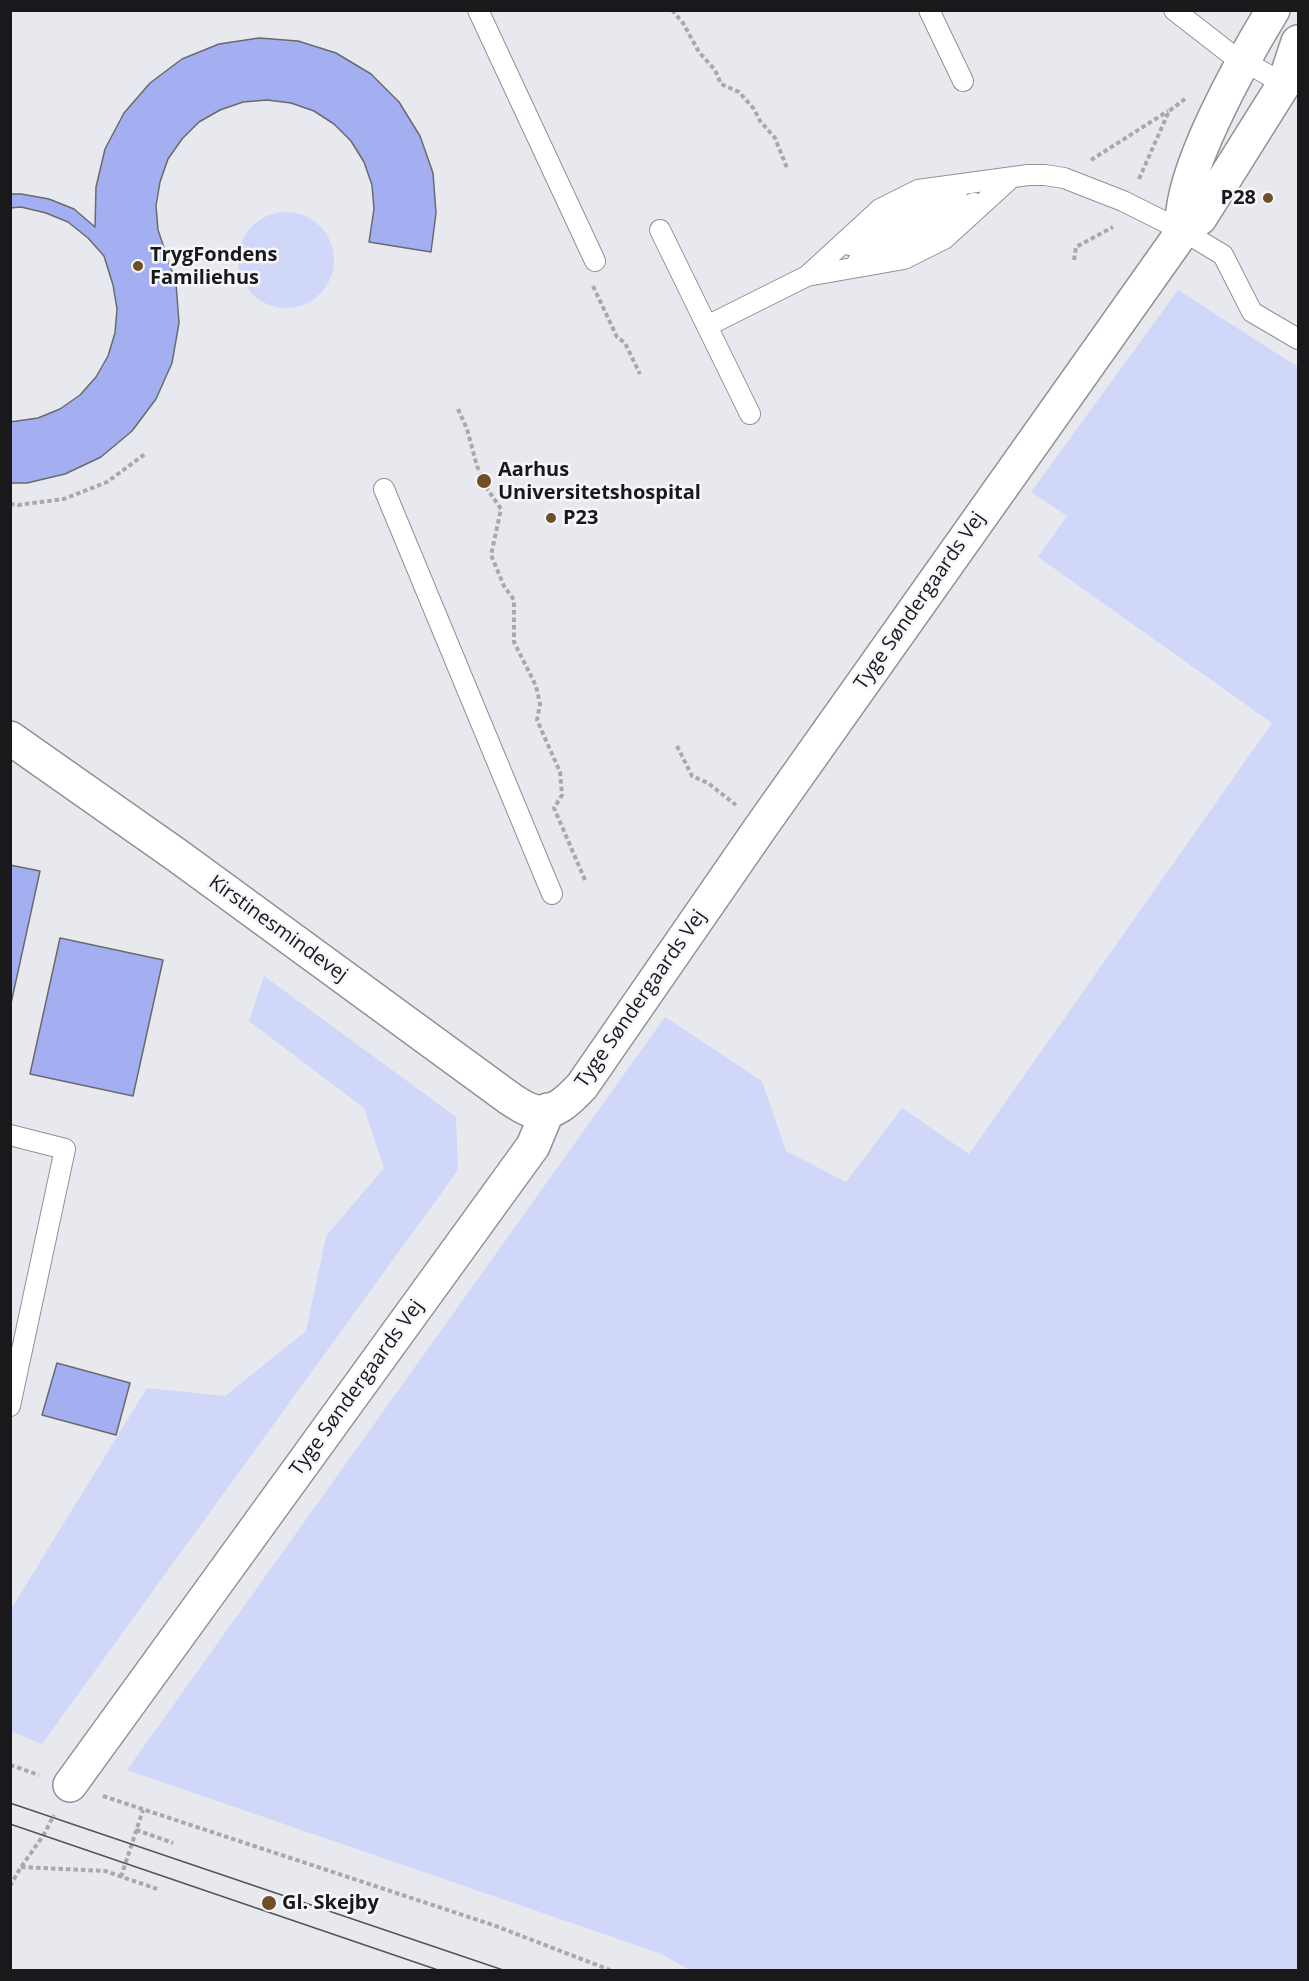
<!DOCTYPE html>
<meta charset="utf-8">
<style>
body{margin:0}
#map{position:relative;width:1309px;height:1981px;overflow:hidden;background:#e8e9ee;font-family:"Open Sans",sans-serif}
canvas{display:block}
.frame{position:absolute;inset:0;border:12px solid #19191b;pointer-events:none}
</style>
<div id="map">
<canvas width="1309" height="1981"></canvas>
<div class="frame"></div>
</div>
<script>
const ctx = document.querySelector('canvas').getContext('2d');
ctx.lineJoin = 'round';
function fill(path, color) { ctx.fillStyle = color; ctx.fill(path, 'evenodd'); }
function trace(path, color, width, dash) { ctx.strokeStyle = color; ctx.lineWidth = width; ctx.lineCap = dash ? 'butt' : 'round'; ctx.setLineDash(dash || []); ctx.stroke(path); }
function label(font, color, halo, rows, align = 'center') {
  ctx.font = font + ' "Open Sans",sans-serif'; ctx.lineWidth = 5; ctx.setLineDash([]); ctx.textBaseline = 'middle'; ctx.strokeStyle = halo; ctx.fillStyle = color; for (const [text, x, y, turn = 0] of rows) {
    ctx.save(); ctx.translate(x, y); ctx.rotate((+turn || 0) * Math.PI / 180); ctx.textAlign = isNaN(turn) ? turn : align; if (halo) ctx.strokeText(text, 0, 0); ctx.fillText(text, 0, 0); ctx.restore();
  }
}
fill(new Path2D(`
 M238 260a48 48 0 1 1 96 0a48 48 0 1 1-96 0Z
 M1178,290L1298,367V1970H690L659,1953L127,1770L665,1017L762,1081L786,1151L846,1182L902,1108L969,1154L1272,723L1038,557L1067,516L1031,492Z
 M264,976L456,1117L458,1170L42,1744L11,1731V1609L147,1388L225,1396L306,1331L326,1236L384,1168L364,1108L249,1021Z`), '#d0d7f8');
const building = new Path2D(`
 M259,38L298,41L336,53L371,74L399,102L420,136L433,173L436,213L431,252L369,242L374,209L372,185L364,162L351,141L334,124L314,111L291,103L267,100L243,102L220,110L199,122L182,139L168,159L160,182L156,206L158,230L176,283L179,323L172,363L156,399L132,431L101,457L65,474L27,483H10V422L38,418L60,409L80,395L96,377L108,356L115,333L117,309L113,285L104,256L88,238L68,222L46,213L21,207L10,208V194H21L49,199L74,209L95,227L96,187L105,149L124,113L150,83L182,59L219,44Z
 M10,865L40,871L10,1008Z
 M60,938L163,960L133,1096L30,1074Z
 M57,1363L130,1383L116,1435L42,1415Z`);
fill(building, '#a4aff1');
trace(building, '#696a6d', 1.5);
const service = new Path2D(`
 M478,10L595,261
 M929,10L963,81
 M1174,10L1228,52L1284,84
 M660,230L750,414
 M850,245L958,190
 M858,261L974,203
 M807,276L880,209L918,190L1028,175H1045L1064,178L1123,201L1183,231L1223,255L1252,312L1298,339
 M707,326L807,276L904,259L944,239L1012,177
 M384,489L552,894
 M10,1135L65,1149L10,1406`);
const minor = new Path2D(`
 M1183,231C1174,180 1245,56 1273,10
 M10,738L178,856L509,1098C515,1102 522,1107 530,1110C552,1118 569,1100 582,1086L761,827L1183,231L1200,218L1284,84L1298,67
 M70,1785L533,1146L548,1110`);
const tertiary = new Path2D(`
 M1284,84L1298,42`);
trace(service, '#919296', 22);
trace(minor, '#919296', 36);
trace(tertiary, '#919296', 36);
trace(new Path2D(`
 M672,10L683,23L699,52L715,70L721,84L739,92L754,109L760,121L775,138L787,168
 M1091,160L1168,111
 M1139,179L1169,111L1185,99
 M1074,260L1076,247L1113,227
 M593,286L617,337L625,343L640,374
 M458,409L467,429L477,466L488,490L501,509L491,555L504,586L514,600V642L536,686L540,704L537,720L560,772L562,795L554,808L585,880
 M10,504L18,505L64,499L107,482L145,454
 M677,746L692,776L708,783L736,805
 M10,1765L39,1775
 M103,1796L493,1925L610,1970
 M136,1830L173,1843
 M21,1867L105,1871L157,1889
 M121,1877L143,1810
 M10,1886L21,1867L43,1836L54,1815`), '#a8a9ad', 4, [4.5, 3]);
trace(service, '#fff', 20);
trace(minor, '#fff', 33);
trace(tertiary, '#fff', 33);
trace(new Path2D(`
 M10,1803L503,1970
 M10,1824L438,1970`), '#545457', 1.5);
for (const [x, y, r, color] of [
 [1268,198,6,"#714e27"],
 [138,266,6,"#714e27"],
 [484,481,8,"#714e27"],
 [551,518,6,"#714e27"],
 [269,1903,8,"#714e27"]
]) { const dot = new Path2D(); dot.arc(x, y, r, 0, 2 * Math.PI); ctx.fillStyle = color; ctx.fill(dot); trace(dot, '#f6f7fb', 2); }
label('bold 20px', '#19191b', '#f6f7fb', [
 ["P28",1256,198,"right"],
 ["TrygFondens",150,255],
 ["Familiehus",150,278],
 ["Aarhus",498,470],
 ["Universitetshospital",498,493],
 ["P23",563,518],
 ["Gl. Skejby",282,1903]
], 'left');
label('20px', '#19191b', '#f6f7fb', [
 ["Tyge Søndergaards Vej",920,601,-55],
 ["Kirstinesmindevej",278,929,36],
 ["Tyge Søndergaards Vej",641,999,-55],
 ["Tyge Søndergaards Vej",357,1388,-54]
]);
</script>
